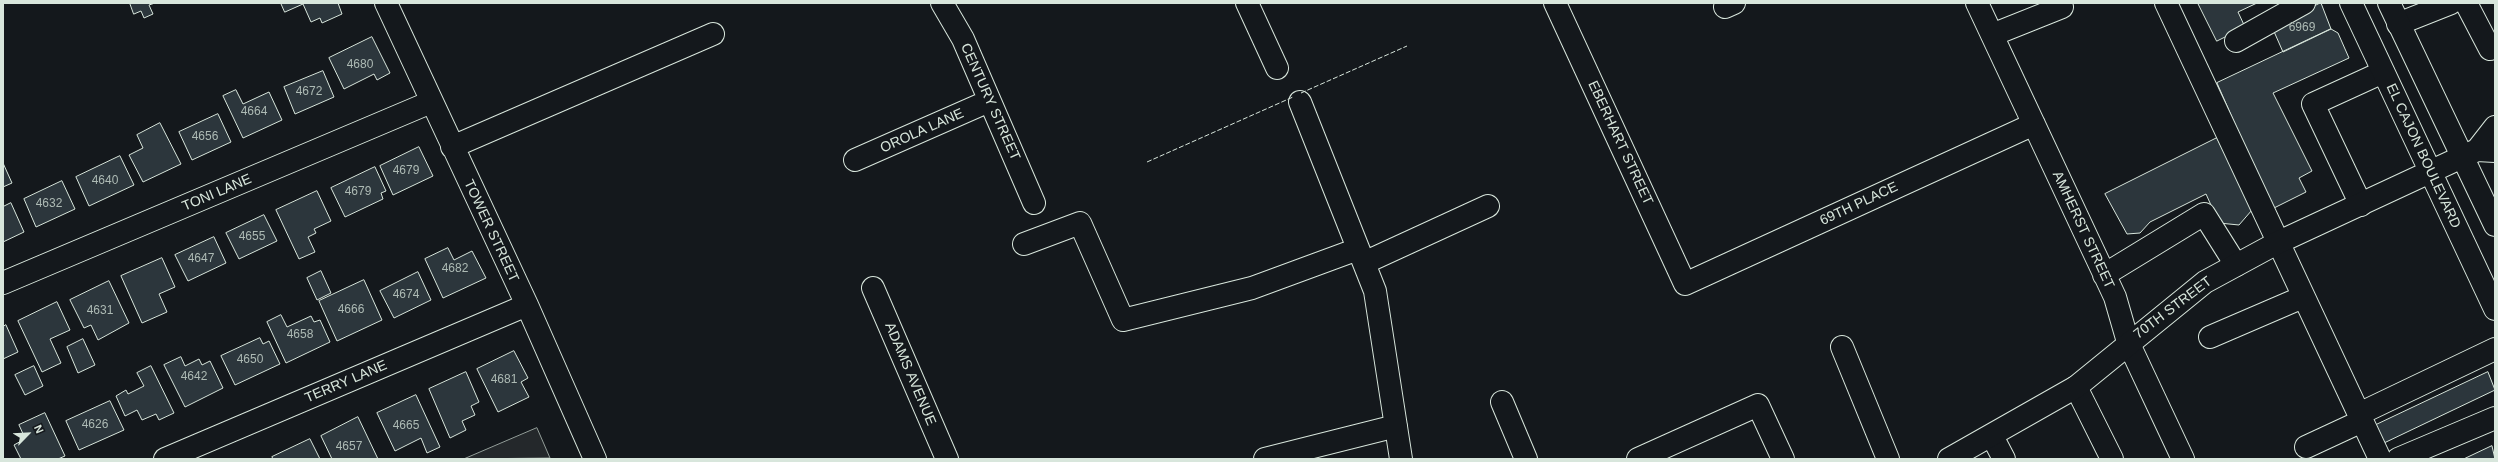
<!DOCTYPE html>
<style>
body{margin:0}
#map{position:relative;width:2498px;height:462px;overflow:hidden;background:#14181c;font-family:Arial,sans-serif}
canvas{display:block}
.frame{position:absolute;inset:0;border:4px solid #d8e6dc;pointer-events:none}
.north{position:absolute;left:8px;top:414px;width:40px;height:40px;-webkit-text-stroke:3px #14181c;paint-order:stroke;rotate:66deg;font-size:11px;font-weight:700;line-height:16px;text-align:center;color:#d8e6dc}
.north::after{content:'';display:block;margin:auto;width:14px;height:18px;background:#d8e6dc;clip-path:polygon(50% 0,100% 100%,50% 72%,0 100%)}
</style>
<div id="map">
<canvas width="2498" height="462"></canvas>
<div class="frame"></div>
<div class="north">N</div>
</div>
<script>
const ctx = document.querySelector('canvas').getContext('2d');
ctx.lineJoin = 'round';
function fill(path, color) { ctx.fillStyle = color; ctx.fill(path, 'evenodd'); }
function trace(path, color, width, dash) { ctx.strokeStyle = color; ctx.lineWidth = width; ctx.lineCap = dash ? 'butt' : 'round'; ctx.setLineDash(dash || []); ctx.stroke(path); }
function label(font, color, halo, rows, align = 'center') {
  ctx.font = font + ' Arial,sans-serif'; ctx.lineWidth = 3; ctx.setLineDash([]); ctx.textBaseline = 'middle'; ctx.strokeStyle = halo; ctx.fillStyle = color; for (const [text, x, y, turn = 0] of rows) {
    ctx.save(); ctx.translate(x, y); ctx.rotate((+turn || 0) * Math.PI / 180); ctx.textAlign = isNaN(turn) ? turn : align; if (halo) ctx.strokeText(text, 0, 0); ctx.fillText(text, 0, 0); ctx.restore();
  }
}
const parking = new Path2D(`
 M537,428L550,458L464,459Z`);
fill(parking, '#24282b');
trace(parking, '#939e99', 1);
const building = new Path2D(`
 M130,3H155L149,5L153,14L144,18L141,11L134,14Z
 M281,3H338L342,14L322,23L320,18L311,22L303,4L285,12Z
 M2198,3H2257L2238,12L2245,27L2217,41Z
 M2321,3L2331,29L2283,52L2272,27Z
 M2331,29L2338,33L2349,58L2273,93L2312,171L2299,178L2306,192L2272,209L2217,83Z
 M372,37L390,73L377,80L374,74L344,89L329,58Z
 M323,71L334,97L295,114L284,87Z
 M236,90L243,104L269,92L282,120L243,138L223,96Z
 M218,114L231,142L192,160L179,132Z
 M160,123L181,164L143,182L129,155L143,148L137,135Z
 M2217,138L2252,210L2239,225L2219,223L2206,194L2150,222L2140,233L2127,234L2105,194Z
 M419,147L433,176L393,195L380,166Z
 M120,156L134,185L89,206L76,177Z
 M3,163L12,183L3,187Z
 M375,167L386,191L381,193L383,199L345,217L331,188Z
 M62,181L75,209L36,227L24,199Z
 M317,191L331,221L314,229L316,233L308,237L315,252L299,259L276,210Z
 M11,203L24,232L3,242V207Z
 M264,215L277,241L239,259L226,233Z
 M214,237L226,263L188,281L175,255Z
 M448,248L454,260L472,251L486,278L443,298L425,259Z
 M162,258L175,287L159,294L167,312L142,323L121,276Z
 M321,271L331,293L317,300L307,278Z
 M418,272L431,300L394,318L380,291Z
 M364,280L382,320L337,341L319,301Z
 M109,281L129,323L98,340L91,325L84,328L70,300Z
 M57,302L70,330L50,339L61,363L42,372L18,321Z
 M281,315L287,327L311,316L314,322L320,320L330,342L286,363L267,322Z
 M6,325L18,352L3,359V327Z
 M260,338L263,344L269,341L280,364L235,385L221,356Z
 M83,339L95,365L78,373L67,347Z
 M514,351L528,378L521,382L529,397L498,412L477,369Z
 M181,357L185,366L199,359L202,365L210,361L223,388L185,407L164,365Z
 M34,366L43,386L25,395L15,375Z
 M151,366L174,413L159,420L156,414L142,420L137,410L125,416L116,396L126,390L128,394L144,386L137,373Z
 M466,372L479,402L471,406L475,415L462,421L466,430L450,438L429,389Z
 M2488,372L2495,390L2384,443L2376,425Z
 M416,395L440,447L427,453L421,438L395,451L377,413Z
 M110,401L124,430L79,450L66,421Z
 M45,413L65,456L58,459H21L14,445L23,440L22,437L24,436L19,425Z
 M358,417L378,459H332L321,436Z
 M310,439L320,459H273L272,457Z
 M2492,446L2495,459H2464Z`);
fill(building, '#2c363c');
trace(building, '#d8e6dc', 1);
const minor = new Path2D(`
 M386,3L527,305L595,459
 M942,3L963,39L1034,203
 M1247,3L1277,68
 M1555,3L1685,284L2034,124
 M1977,3L2115,297L2128,342L2183,459
 M2166,3L2380,459
 M2466,3L2490,49L2495,46
 M1725,7L1734,3
 M2398,24L2451,3
 M1992,35L2062,7
 M2236,41L2304,3
 M1300,102L1375,291L1401,459
 M452,147L713,34
 M855,160L989,101
 M2361,205L2313,104L2383,72
 M1024,244L1080,223L1123,320L1252,288L1358,249
 M1364,263L1488,206
 M2104,275L2204,214L2236,265
 M3,283L431,102
 M873,288L947,459
 M2210,337L2303,297
 M1842,347L1888,459
 M2076,387L2112,459
 M1502,402L1526,459
 M2359,414L2495,349
 M1992,436L2004,459
 M2306,447L2362,421
 M165,459L527,305
 M1265,459L1396,426
 M1638,459L1758,405L1783,459
 M2398,459L2495,418`);
const major = new Path2D(`
 M2351,3L2495,309
 M2389,3L2495,225
 M2477,150L2495,127
 M1949,459L2076,387L2205,282L2277,243L2477,150L2495,151`);
trace(minor, '#d8e6dc', 24);
trace(major, '#d8e6dc', 24);
trace(minor, '#14181c', 22);
trace(major, '#14181c', 22);
trace(new Path2D(`
 M1301,93L1407,46
 M1147,162L1293,97`), '#d8e6dc', 1, [5, 2]);
label('12px', '#adbab4', null, [
 ["6969",2302,28],
 ["4680",360,65],
 ["4672",309,92],
 ["4664",254,112],
 ["4656",205,137],
 ["4679",406,171],
 ["4640",105,181],
 ["4679",358,192],
 ["4632",49,204],
 ["4655",252,237],
 ["4647",201,259],
 ["4682",455,269],
 ["4674",406,295],
 ["4666",351,310],
 ["4631",100,311],
 ["4658",300,335],
 ["4650",250,360],
 ["4642",194,377],
 ["4681",504,380],
 ["4626",95,425],
 ["4665",406,426],
 ["4657",349,447]
]);
label('14px', '#d8e6dc', '#14181c', [
 ["CENTURY STREET",990,102,66],
 ["OROLA LANE",922,131,-24],
 ["EBERHART STREET",1620,143,65],
 ["EL CAJON BOULEVARD",2423,156,65],
 ["TONI LANE",217,193,-23],
 ["69TH PLACE",1859,204,-25],
 ["AMHERST STREET",2083,230,65],
 ["TOWER STREET",491,231,65],
 ["70TH STREET",2173,308,-37],
 ["ADAMS AVENUE",910,374,67],
 ["TERRY LANE",346,382,-23]
]);
</script>
